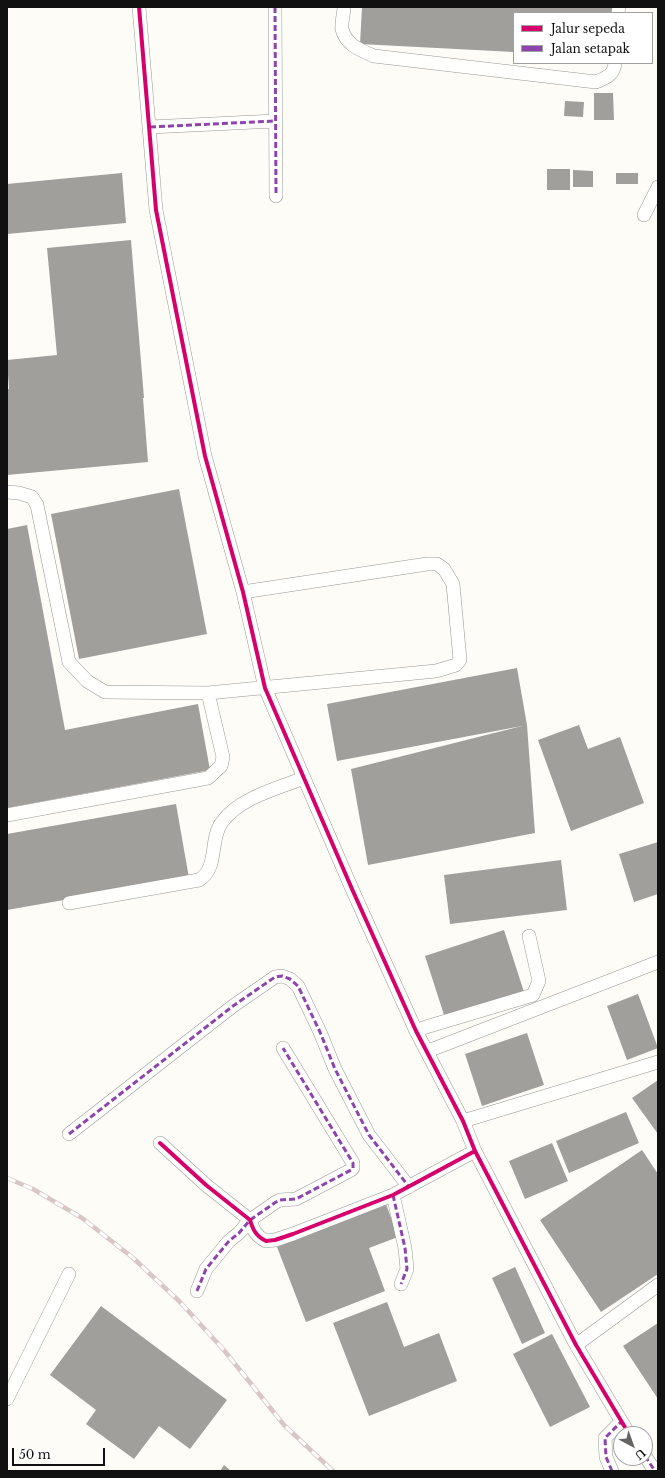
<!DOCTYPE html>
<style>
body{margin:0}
#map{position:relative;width:665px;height:1478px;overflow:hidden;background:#fdfcf7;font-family:"Libre Baskerville",serif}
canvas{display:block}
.frame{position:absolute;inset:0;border:8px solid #111;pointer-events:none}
.legend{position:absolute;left:513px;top:12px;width:140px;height:52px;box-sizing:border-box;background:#fff;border:1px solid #a0a0a0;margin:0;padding:5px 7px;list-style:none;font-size:12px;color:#111}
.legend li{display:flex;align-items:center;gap:8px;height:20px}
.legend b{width:20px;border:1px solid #a0a0a0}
.north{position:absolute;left:613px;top:1426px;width:40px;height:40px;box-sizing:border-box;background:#fff;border:1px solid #a0a0a0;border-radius:50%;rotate:139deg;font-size:11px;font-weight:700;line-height:16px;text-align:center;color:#111}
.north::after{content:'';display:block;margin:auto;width:14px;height:18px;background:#646362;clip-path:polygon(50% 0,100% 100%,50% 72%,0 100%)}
.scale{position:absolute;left:12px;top:1448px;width:93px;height:18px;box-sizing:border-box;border:2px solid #111;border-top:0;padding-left:5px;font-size:12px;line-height:14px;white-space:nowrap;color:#111;-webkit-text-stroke:3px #fff;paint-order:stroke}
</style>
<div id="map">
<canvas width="665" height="1478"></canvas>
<div class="frame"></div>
<ul class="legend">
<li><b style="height:5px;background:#d6006c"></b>Jalur sepeda</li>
<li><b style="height:5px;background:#8e44ad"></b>Jalan setapak</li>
</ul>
<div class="north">U</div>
<div class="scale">50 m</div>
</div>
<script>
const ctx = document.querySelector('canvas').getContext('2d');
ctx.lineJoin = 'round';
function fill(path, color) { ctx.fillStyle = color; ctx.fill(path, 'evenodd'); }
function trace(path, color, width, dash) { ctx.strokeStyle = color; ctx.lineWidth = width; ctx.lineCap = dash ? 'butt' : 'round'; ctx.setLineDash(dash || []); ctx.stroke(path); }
fill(new Path2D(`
 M362,7H617L616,13H514V52L360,44Z
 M594,93H613L614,120H594Z
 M565,101L584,102L583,117L564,116Z
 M547,169H570V190H547Z
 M573,170L593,171V187H573Z
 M122,173L126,223L7,234V184Z
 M616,173H638V184H616Z
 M131,240L144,398H143L148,462L7,475V389H9L7,360L57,355L47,248Z
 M179,489L207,634L79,659L51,514Z
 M27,525L65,730L198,704L210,770L7,808V529Z
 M517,668L527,725L535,833L368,865L351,769L522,726L337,761L327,704Z
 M579,725L588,749L620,737L644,803L571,831L538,740Z
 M176,804L189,878L7,910V834Z
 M658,842V894L634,902L619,854Z
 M561,860L567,910L450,924L444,875Z
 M504,930L524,992L445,1018L425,956Z
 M638,994L658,1048L627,1060L607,1006Z
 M527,1033L544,1085L482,1106L465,1054Z
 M658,1080V1134L632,1098Z
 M626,1112L639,1143L569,1173L556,1141Z
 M552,1143L568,1181L525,1199L509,1161Z
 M642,1150L658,1174V1274L601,1312L540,1220Z
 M386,1204L398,1237L369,1248L385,1291L306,1322L277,1247Z
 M515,1267L545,1333L522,1344L492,1278Z
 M387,1302L404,1347L439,1333L457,1381L369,1416L333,1323Z
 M101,1306L227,1400L190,1449L159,1426L134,1459L86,1424L96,1410L50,1375Z
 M658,1323V1399L623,1346Z
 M552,1334L590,1407L550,1427L513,1354Z
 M224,1465L231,1471H220Z`), '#a19f9c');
const minor = new Path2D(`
 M139,7L156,210L205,456L243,592L265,688L352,889L416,1031L463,1121L475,1151L576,1345L629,1434
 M275,7L276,196
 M344,7C344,13 341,23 342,29C346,45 360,50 374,56L596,82C606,78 614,75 615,63
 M618,13L619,7
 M150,127L275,121
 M644,215L658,187
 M7,492L19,493L32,497L37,505L69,662L87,681L105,692L208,693L436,671L456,665L460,660L453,584L444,569L437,564H427L243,592
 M7,815L208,778L221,766L223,757L208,693
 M69,903L199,880C219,868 209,839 222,822C239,798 278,788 304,778
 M416,1031L426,1027L533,995L539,981L529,936
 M428,1051L658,962
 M463,1121L658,1062
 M69,1134L233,1006L275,977L282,976L290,979L298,986L320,1032L335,1069L369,1135L409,1187
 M160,1143L206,1185L250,1220C253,1230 256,1236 266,1241L275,1240L293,1234L393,1195L475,1151
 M393,1195L405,1248L407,1269L401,1284
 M197,1291L206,1269L229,1241L239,1233L250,1220L276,1202L280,1200L296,1199L351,1170L353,1168V1163L283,1048
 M576,1345L658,1285
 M7,1399L69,1274
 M645,1456L655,1471
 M612,1471L606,1457L605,1438L621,1422`);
trace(minor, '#979795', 14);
trace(minor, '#fffffe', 13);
const rail = new Path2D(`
 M7,1178L33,1189L82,1218L132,1257L179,1301L223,1349L284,1425L333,1471`);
trace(rail, '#d9c6c7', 4.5);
trace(rail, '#fff', 3, [9]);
trace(new Path2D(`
 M275,7L276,196
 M150,127L275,121
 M69,1134L233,1006L275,977L282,976L290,979L298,986L320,1032L335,1069L369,1135L409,1187
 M393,1195L405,1248L407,1269L401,1284
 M197,1291L206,1269L229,1241L239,1233L250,1220L276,1202L280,1200L296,1199L351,1170L353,1168V1163L283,1048
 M645,1456L655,1471
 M612,1471L606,1457L605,1438L621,1422L624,1426`), '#8e44ad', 3, [6, 3]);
trace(new Path2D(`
 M139,7L156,210L205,456L243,592L265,688L352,889L416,1031L463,1121L475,1151L576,1345L629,1434
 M160,1143L206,1185L250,1220C253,1230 256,1236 266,1241L275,1240L293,1234L393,1195L475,1151`), '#d6006c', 4);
</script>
